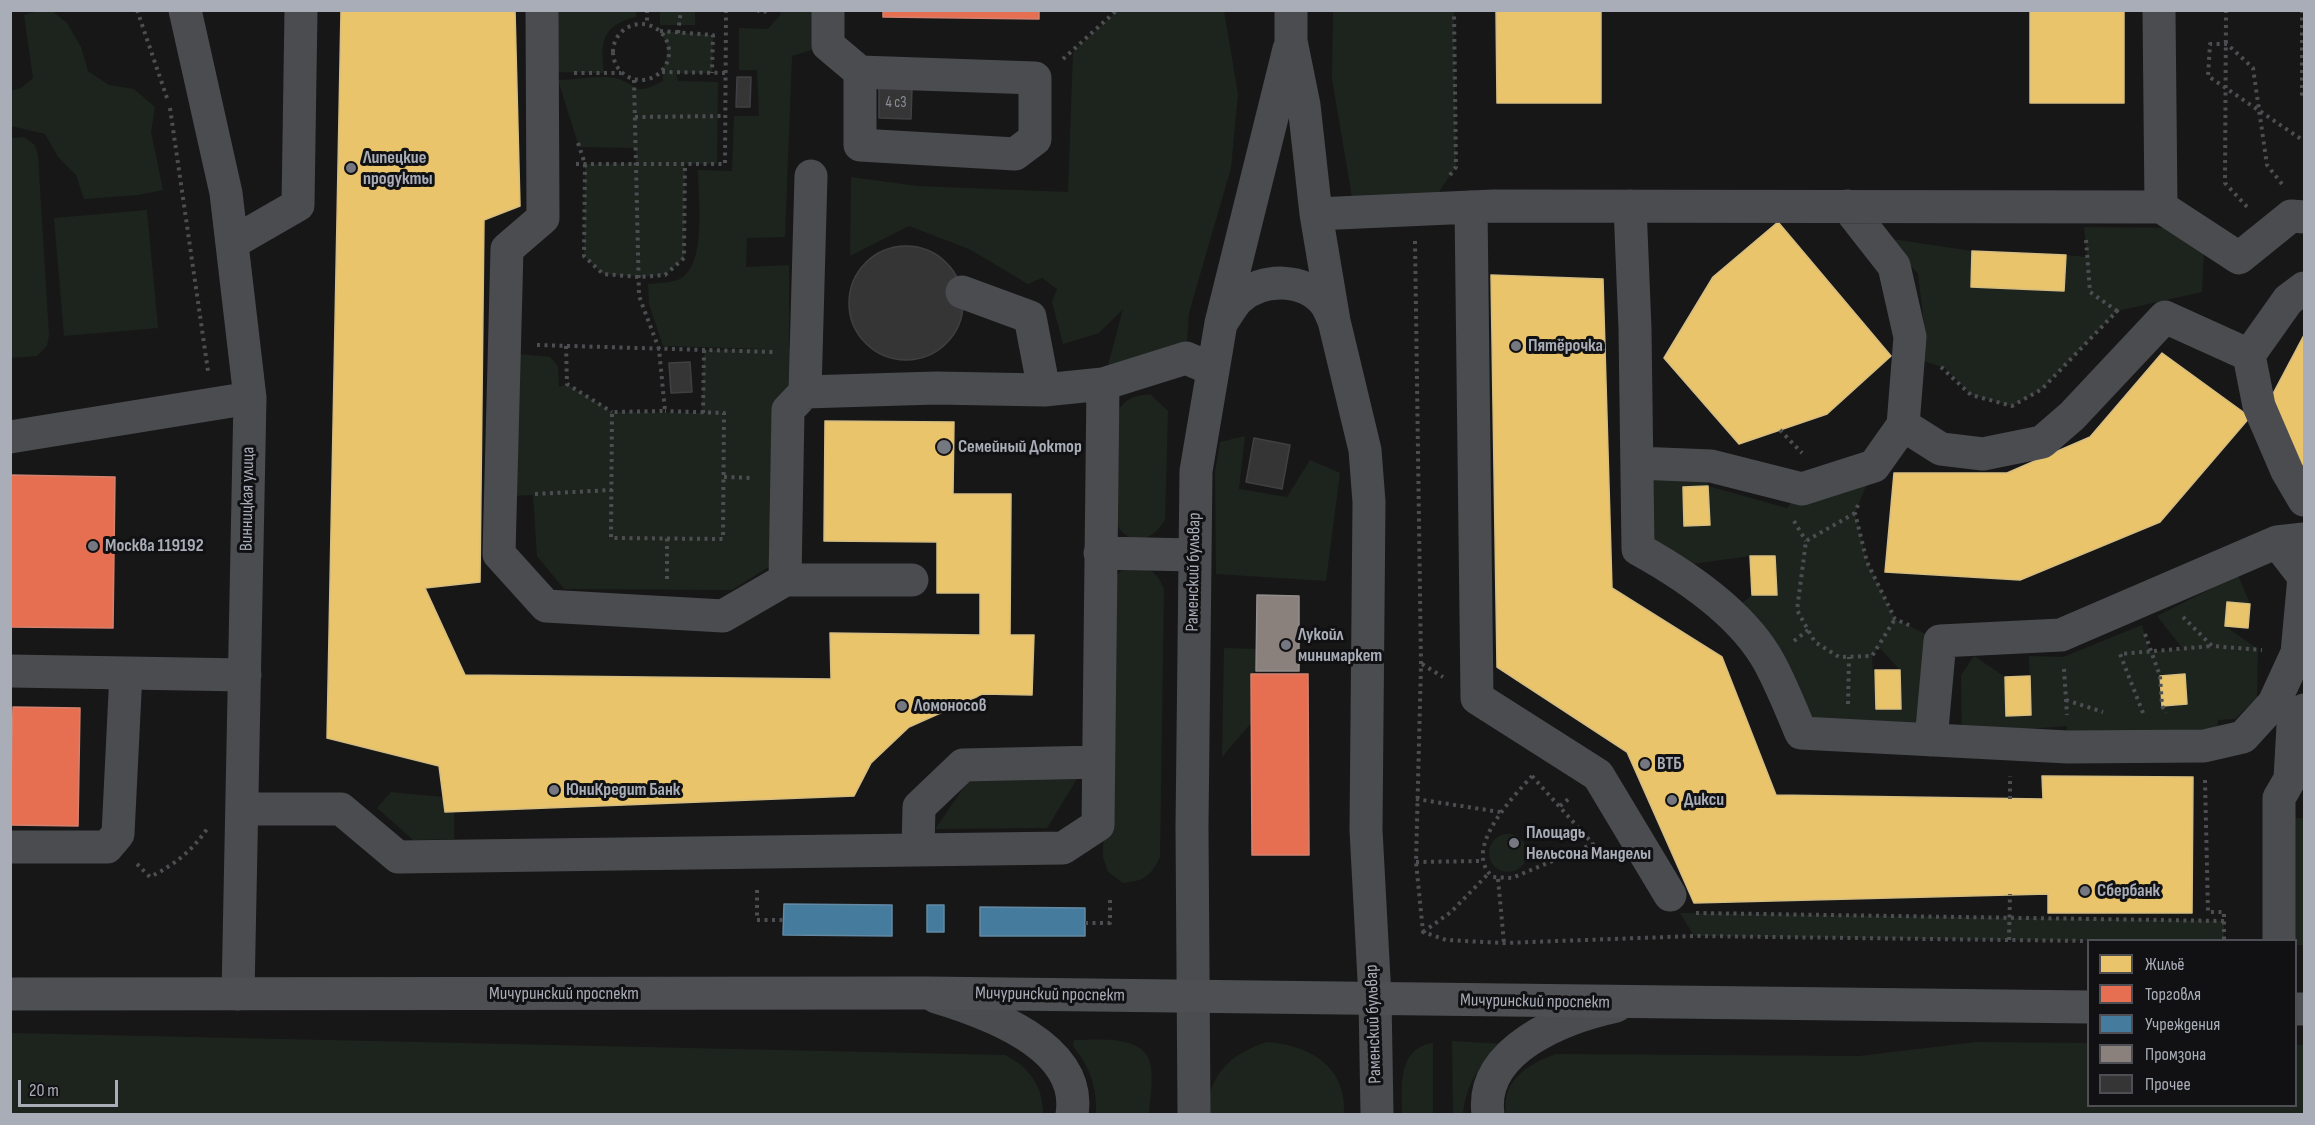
<!DOCTYPE html>
<meta charset="utf-8">
<style>
body{margin:0}
#map{position:relative;width:2315px;height:1125px;overflow:hidden;background:#171717;font-family:"Sofia Sans Condensed",sans-serif}
canvas{display:block}
.frame{position:absolute;inset:0;border:12px solid #a8adb8;pointer-events:none}
.legend{position:absolute;left:2087px;top:939px;width:210px;height:168px;box-sizing:border-box;background:#111113;border:2px solid #4d4f55;margin:0;padding:8px 10px;list-style:none;font-size:18px;color:#a8adb8}
.legend li{display:flex;align-items:center;gap:12px;height:30px}
.legend b{width:30px;border:2px solid #4d4f55}
.scale{position:absolute;left:18px;top:1080px;width:100px;height:27px;box-sizing:border-box;border:3px solid #a8adb8;border-top:0;padding-left:8px;font-size:18px;line-height:21px;white-space:nowrap;color:#a8adb8;-webkit-text-stroke:4px #111113;paint-order:stroke}
</style>
<div id="map">
<canvas width="2315" height="1125"></canvas>
<div class="frame"></div>
<ul class="legend">
<li><b style="height:16px;background:#e9c46a"></b>Жильё</li>
<li><b style="height:16px;background:#e76f51"></b>Торговля</li>
<li><b style="height:16px;background:#457b9d"></b>Учреждения</li>
<li><b style="height:16px;background:#8a817c"></b>Промзона</li>
<li><b style="height:16px;background:#353536"></b>Прочее</li>
</ul>
<div class="scale">20 m</div>
</div>
<script>
const ctx = document.querySelector('canvas').getContext('2d');
ctx.lineJoin = 'round';
function fill(path, color) { ctx.fillStyle = color; ctx.fill(path, 'evenodd'); }
function trace(path, color, width, dash) { ctx.strokeStyle = color; ctx.lineWidth = width; ctx.lineCap = dash ? 'butt' : 'round'; ctx.setLineDash(dash || []); ctx.stroke(path); }
function label(font, color, halo, rows, align = 'center') {
  ctx.font = font + ' "Sofia Sans Condensed",sans-serif'; ctx.lineWidth = 6; ctx.setLineDash([]); ctx.textBaseline = 'middle'; ctx.strokeStyle = halo; ctx.fillStyle = color; for (const [text, x, y, turn = 0] of rows) {
    ctx.save(); ctx.translate(x, y); ctx.rotate((+turn || 0) * Math.PI / 180); ctx.textAlign = isNaN(turn) ? turn : align; if (halo) ctx.strokeText(text, 0, 0); ctx.fillText(text, 0, 0); ctx.restore();
  }
}
fill(new Path2D(`
 M39,11H52L67,23L81,47L88,71L109,85L134,89L155,107L151,132L163,190L138,195L84,199L76,175L58,157L45,134L11,126V91L21,88L33,78L24,15Z
 M557,11H636V17C602,25 600,42 604,73L555,72Z
 M660,11H695V25H660Z
 M780,11H828V45L792,56L785,237L747,238L746,267L789,265V348L806,353L786,556L732,590L564,589L537,556L533,495L513,496L518,354L550,357L558,366L559,387L567,384L612,412L702,413L704,350L763,349L663,346L649,304L648,284C657,283 668,283 677,280C708,270 698,197 698,170L732,171L734,116H759L757,70H739V28L768,29L781,14Z
 M1117,11H1224L1238,94L1231,168L1189,313L1186,358L1103,384L1123,309L1099,333L1063,344L1052,302L1057,289L1042,278L1028,284L969,249L909,226L850,256L851,177L917,186L1068,192L1073,52Z
 M1333,11H1454L1456,167L1434,199L1352,197L1332,79Z
 M660,31L713,35L712,73H676L678,81L718,82L717,164H685L684,258L665,275L639,277L603,274L584,256L585,164L636,163V148L579,147L558,80C575,80 598,75 615,78C640,84 630,98 663,81C660,57 677,59 660,31Z
 M24,137L35,145L38,156L49,335L47,346L37,356L11,358V138Z
 M147,210L158,328L64,336L54,218Z
 M2084,227L2190,228L2204,249L2202,292L2117,311L2042,389L2012,406L1971,395L1945,368L1920,360L1924,324L1918,274L1886,238L1972,251L1971,287L2063,291L2066,255L2087,257Z
 M1150,394L1168,411L1165,520C1150,543 1132,548 1116,524V414C1125,399 1132,396 1150,394Z
 M1245,436L1239,489L1287,497L1310,460L1340,473L1326,581L1216,574L1215,472L1220,442Z
 M1637,463L1711,466L1708,486L1787,508L1802,489L1874,466L1855,513L1867,562L1895,619L1940,641L1932,728L1798,725L1730,613L1752,595L1777,594L1775,556H1750L1671,567L1638,549ZM1879,647L1900,670L1901,709H1876L1872,657Z
 M1147,567L1158,577L1164,589L1160,857C1151,876 1144,881 1123,883L1108,872L1103,857L1109,592L1114,578L1124,568Z
 M2238,575L2250,604L2227,603L2225,626L2258,649L2257,698L2235,719L2218,720L2216,743L2068,747L2067,726L2013,730L1962,741L1961,675L1974,656L2005,677L2006,716L2031,715L2029,656L2063,657L2142,625L2150,652L2183,649L2157,616ZM2185,674L2187,704L2162,706L2160,676Z
 M1224,648L1256,649V671L1251,674L1252,722L1222,757Z
 M2304,760V945H2296V940H2279V819L2303,818Z
 M971,777L1077,779L1047,828L935,829Z
 M391,792L443,797L445,812L454,811V839L413,840L377,808Z
 M1489 853a19 19 0 1 1 38 0a19 19 0 1 1-38 0Z
 M1680,913L2224,921V940L2088,941L1694,936Z
 M11,1033L1005,1055C1030,1068 1043,1086 1043,1114H11Z
 M1074,1040C1098,1040 1146,1033 1151,1067C1153,1082 1150,1100 1149,1114H1096C1097,1087 1090,1067 1073,1046Z
 M1452,1041L1503,1044C1480,1063 1466,1084 1463,1114H1453Z
 M1267,1042C1310,1045 1347,1067 1344,1114H1207C1208,1075 1231,1053 1267,1042Z
 M1976,1042L2088,1043V1106H2296V1045H2304V1114H1506C1501,1080 1528,1064 1556,1054L1859,1056Z
 M1433,1043V1114H1402C1402,1087 1397,1048 1433,1043Z`), '#1d241e');
const homes = new Path2D(`
 M341,10H515L520,206L484,220L480,582L425,588L465,675L831,679L830,633L980,635V593H937V542L824,541L825,421L954,422L953,494H1011L1010,635H1034L1032,695L983,694L909,727L871,763L854,796L445,812L439,766L327,738Z
 M1496,10H1601V103H1497Z
 M2030,10H2124V103H2030Z
 M1778,222L1891,356L1827,414L1739,444L1664,358L1713,277Z
 M1972,251L2066,255L2064,291L1971,287Z
 M1491,275L1603,279L1612,588L1722,657L1776,795L2043,799L2042,776L2193,777L2192,913H2048V894L1694,903L1627,752L1497,667Z
 M2304,335V474L2258,422Z
 M2162,353L2250,417L2160,522L2020,580L1885,572L1894,473H2007L2090,437Z
 M1708,486L1710,525L1684,526L1683,487Z
 M1750,556H1775L1777,595H1752Z
 M2227,602L2250,604L2248,628L2225,626Z
 M1875,670H1900L1901,709H1876Z
 M2185,674L2187,704L2162,706L2160,676Z
 M2030,676L2031,715L2006,716L2005,677Z`);
fill(homes, '#e9c46a');
trace(homes, '#d6bd81', 1.5);
const shops = new Path2D(`
 M883,10H1039V19L883,17Z
 M10,475L115,477L113,628L10,627Z
 M1251,674H1308L1309,855H1252Z
 M13,707L80,708L78,826L10,825Z`);
fill(shops, '#e76f51');
trace(shops, '#d48270', 1.5);
const public = new Path2D(`
 M784,904L892,905V936L783,935Z
 M927,905H944V932H927Z
 M980,907L1085,908V936H980Z`);
fill(public, '#457b9d');
trace(public, '#638aa5', 1.5);
const industry = new Path2D(`
 M1257,595L1299,596V671H1256Z`);
fill(industry, '#8a817c');
trace(industry, '#938e8e', 1.5);
const building = new Path2D(`
 M737,77H751L750,107H736Z
 M879,87L912,88L911,119L879,118Z
 M849 303a57 57 0 1 1 114 0a57 57 0 1 1-114 0Z
 M690,362L692,392L671,393L669,363Z
 M1254,438L1290,445L1282,489L1246,482Z`);
fill(building, '#353536');
trace(building, '#3f4043', 1.5);
trace(new Path2D(`
 M137,10L167,98
 M647,10V24
 M757,10L763,13L767,10
 M2226,10L2225,183L2248,208
 M2302,10V94L2304,97
 M613 52a28 28 0 1 1 56 0a28 28 0 1 1-56 0Z
 M660,31L713,35L712,73
 M678,33L681,10
 M1063,59L1117,10
 M662,72L726,73
 M574,73H621
 M634,80L639,296L659,349L665,411L612,412L611,538L723,539L724,413L665,411
 M170,108L208,371
 M635,117L725,116
 M578,143L585,164L584,256L603,274L639,277L665,275L684,258L685,164
 M576,164H725L726,10
 M1450,175L1456,167L1454,10
 M2282,184L2267,165L2253,68L2227,44H2210L2208,76L2304,141
 M2086,240L2090,292L2117,311
 M1415,241L1421,664L1416,862L1423,932L1446,940L1504,943L1694,936L2088,941
 M537,345L773,352
 M566,346L567,384L612,412
 M1941,367L1971,395L2012,406L2042,389L2117,311L2121,315
 M703,413L704,350
 M1780,430L1802,453
 M724,477L753,478
 M535,494L612,490
 M1858,505L1855,513L1867,562L1895,619L1911,626
 M1855,513L1806,541L1797,610L1808,630L1815,642L1839,657L1872,656L1895,619
 M1794,521L1806,541
 M667,579V538
 M2183,617L2212,646L2262,650
 M2145,634L2160,676L2162,706L2166,713
 M1794,641L1808,630
 M1422,664L1443,677
 M2064,669L2067,715
 M2066,700L2103,712
 M1848,704L1849,657
 M2143,713L2120,654L2212,646
 M1532,776L1593,844L1512,878L1493,877C1461,850 1513,797 1532,776Z
 M2205,780L2208,912H2224V940
 M1416,799L1500,812
 M2010,799V776
 M1560,806L1571,797
 M1416,862L1482,861
 M137,864L150,877C174,865 192,851 207,829
 M1498,879L1504,943
 M757,890V920H784
 M1696,913L2224,921
 M1085,923H1110V898
 M1423,932L1451,912L1489,873
 M2009,940L2010,894`), '#4d4e52', 4, [3, 4.5]);
trace(new Path2D(`
 M185,10L226,193L250,398L238,994
 M828,10V45L860,72L1035,78V139L1015,154L860,145V72
 M1291,10V41L1304,105L1316,214L1334,321L1365,450L1369,502L1366,830L1375,998L1377,1114
 M1630,206L1635,329L1638,549C1685,575 1742,613 1769,662C1781,684 1791,709 1801,733L2068,747L2204,746L2243,737L2274,703L2297,653L2304,577L2277,542
 M1471,207L1477,698L1598,775L1670,895
 M2161,207L2239,258L2291,216L2304,217
 M1316,214L1494,206L2161,207L2159,10
 M232,243L298,205L301,10
 M2304,288L2288,300L2249,355L2259,406L2287,471L2304,500
 M962,292L1030,317L1044,390
 M1222,322C1227,315 1232,305 1238,299C1262,277 1305,277 1326,304C1329,309 1332,316 1334,321
 M1103,384L1186,358L1212,369
 M805,392L811,176
 M1903,425L1941,449L1983,454L2042,442L2072,416L2165,317L2249,355
 M10,437L250,398
 M1637,463L1711,466L1802,489L1874,466L1903,425L1910,337L1894,266L1847,206
 M1100,553L1194,555
 M785,580H912
 M10,671L245,675
 M1931,740L1940,641L2061,635L2277,542L2304,539
 M242,809H341L398,857L1063,848L1098,825L1103,384L1044,390L936,388L805,392L788,410L785,580L723,616L546,606L499,554L507,249L543,218L542,10
 M10,847H107L118,834L126,673
 M918,850L919,807L963,765L1098,762
 M2279,940V798L2290,779L2293,726L2304,710
 M936,997C986,1012 1083,1046 1072,1114
 M1194,1114L1192,827L1196,471L1221,323L1289,49
 M1488,1114C1479,1049 1565,1017 1616,1006`), '#4b4c50', 33);
trace(new Path2D(`
 M10,994L926,993L2088,1007
 M2296,1009H2304`), '#4d4f52', 33);
for (const [x, y, r, color] of [
 [351,168,6,"#757880"],
 [1516,346,6,"#757880"],
 [944,447,8,"#757880"],
 [93,546,6,"#757880"],
 [1286,645,6,"#757880"],
 [902,706,6,"#757880"],
 [1645,764,6,"#757880"],
 [554,790,6,"#757880"],
 [1672,800,6,"#757880"],
 [1514,843,6,"#757880"],
 [2085,891,6,"#757880"]
]) { const dot = new Path2D(); dot.arc(x, y, r, 0, 2 * Math.PI); ctx.fillStyle = color; ctx.fill(dot); trace(dot, '#111113', 2); }
label('15px', '#8b8f98', null, [
 ["4 с3",896,103]
]);
label('bold 18px', '#a8adb8', '#111113', [
 ["Липецкие",363,158],
 ["продукты",363,179],
 ["Пятёрочка",1528,346],
 ["Семейный Доктор",958,447],
 ["Москва 119192",105,546],
 ["Лукойл",1298,635],
 ["минимаркет",1298,656],
 ["Ломоносов",914,706],
 ["ВТБ",1657,764],
 ["ЮниКредит Банк",566,790],
 ["Дикси",1684,800],
 ["Площадь",1526,833],
 ["Нельсона Манделы",1526,854],
 ["Сбербанк",2097,891]
], 'left');
label('18px', '#a8adb8', '#111113', [
 ["Винницкая улица",248,499,-89],
 ["Раменский бульвар",1194,572,-89],
 ["Мичуринский проспект",564,994],
 ["Мичуринский проспект",1050,995,1],
 ["Мичуринский проспект",1535,1002,1],
 ["Раменский бульвар",1374,1024,-92]
]);
</script>
